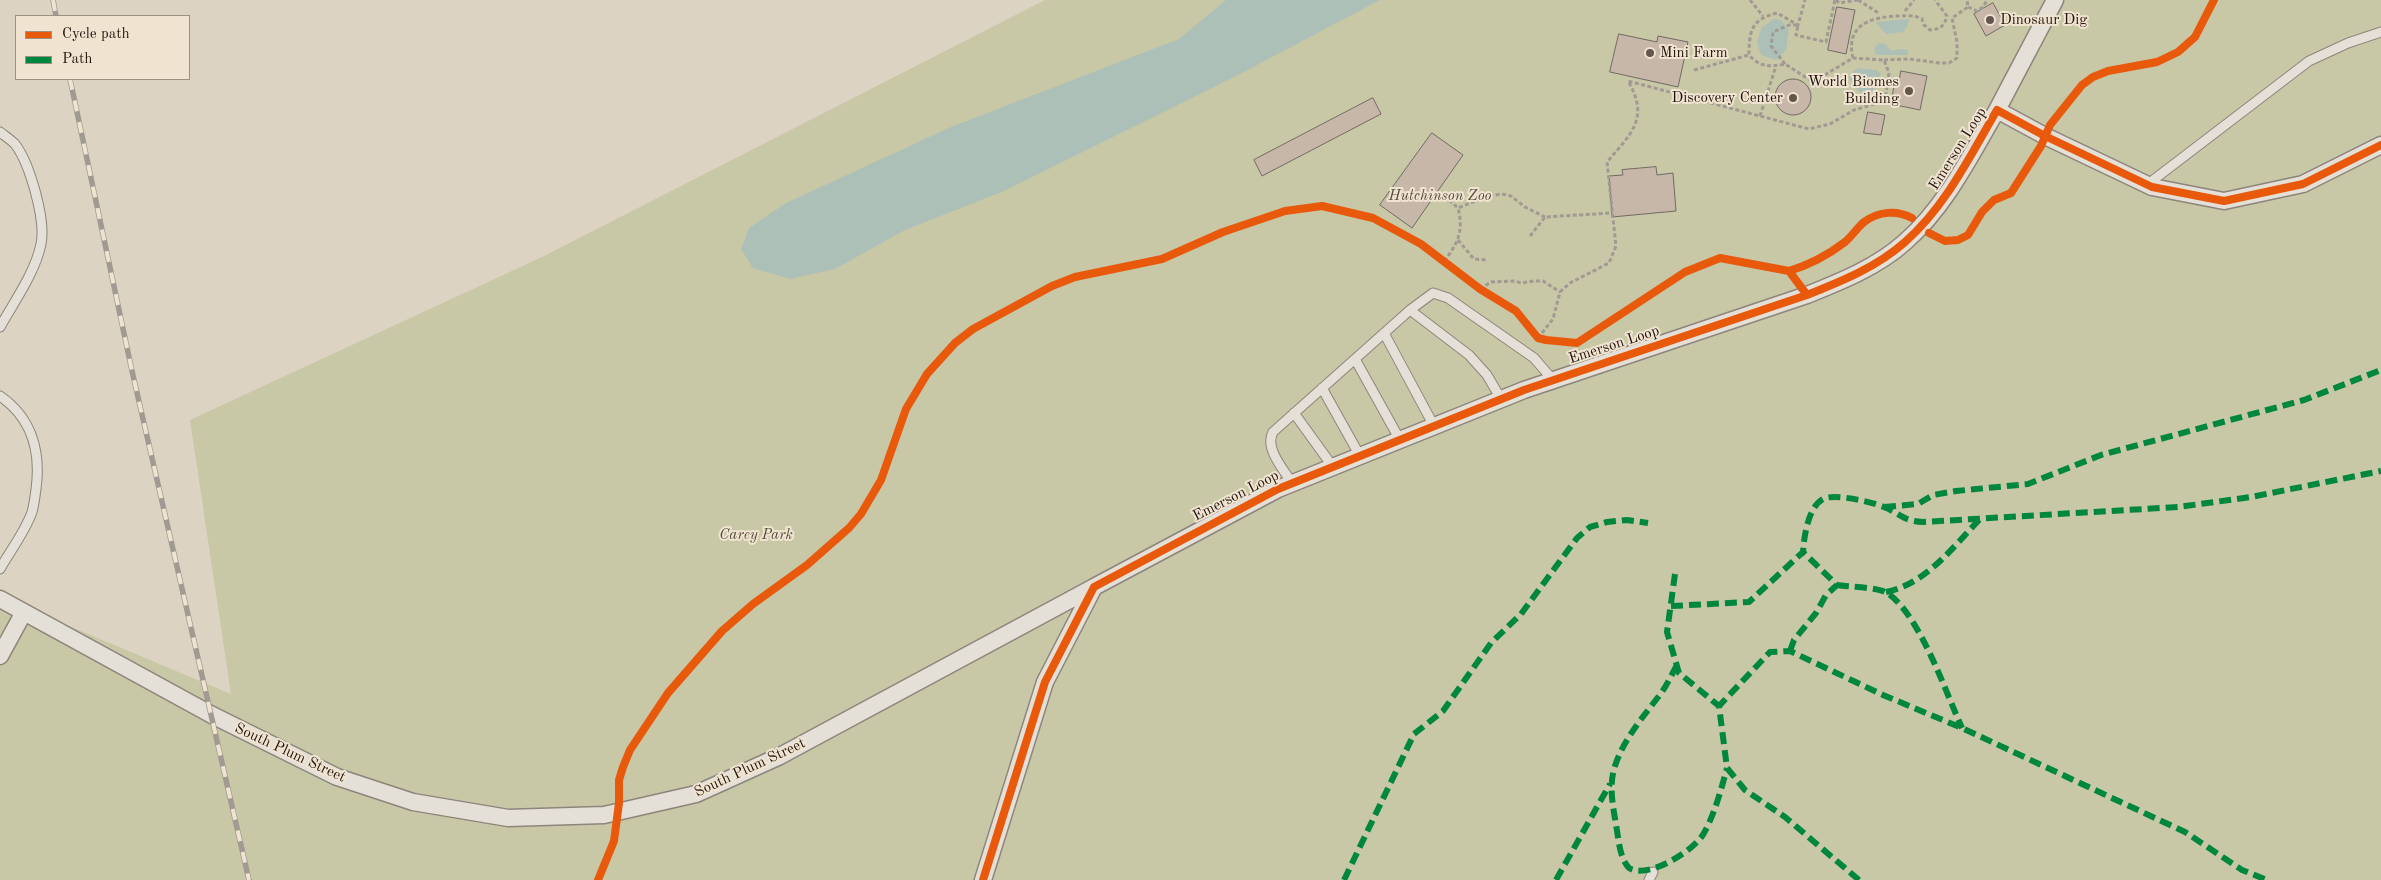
<!DOCTYPE html>
<style>
body{margin:0}
#map{position:relative;width:2381px;height:880px;overflow:hidden;background:#ddd3c3;font-family:"Old Standard TT",serif}
canvas{display:block}
.legend{position:absolute;left:15px;top:15px;width:175px;height:65px;box-sizing:border-box;background:#f0e4d1;border:1px solid #9d9083;margin:0;padding:6px 9px;list-style:none;font-size:15px;color:#21130d}
.legend li{display:flex;align-items:center;gap:10px;height:25px}
.legend b{width:25px;border:1px solid #9d9083}
</style>
<div id="map">
<canvas width="2381" height="880"></canvas>
<ul class="legend">
<li><b style="height:6px;background:#e8590c"></b>Cycle path</li>
<li><b style="height:6px;background:#00873e"></b>Path</li>
</ul>
</div>
<script>
const ctx = document.querySelector('canvas').getContext('2d');
ctx.lineJoin = 'round';
function fill(path, color) { ctx.fillStyle = color; ctx.fill(path, 'evenodd'); }
function trace(path, color, width, dash) { ctx.strokeStyle = color; ctx.lineWidth = width; ctx.lineCap = dash ? 'butt' : 'round'; ctx.setLineDash(dash || []); ctx.stroke(path); }
function label(font, color, halo, rows, align = 'center') {
  ctx.font = font + ' "Old Standard TT",serif'; ctx.lineWidth = 4; ctx.setLineDash([]); ctx.textBaseline = 'middle'; ctx.strokeStyle = halo; ctx.fillStyle = color; for (const [text, x, y, turn = 0] of rows) {
    ctx.save(); ctx.translate(x, y); ctx.rotate((+turn || 0) * Math.PI / 180); ctx.textAlign = isNaN(turn) ? turn : align; if (halo) ctx.strokeText(text, 0, 0); ctx.fillText(text, 0, 0); ctx.restore();
  }
}
fill(new Path2D(`
 M1045,0H2381V880H0V597L231,694L190,420L542,257Z`), '#c8c7a6');
fill(new Path2D(`
 M1226,0H1380L1238,75L1004,191L905,230L835,269L790,279L753,268L741,249L749,228L786,203L951,127L1179,39Z
 M1774,19L1781,20L1789,30L1786,50L1776,60L1761,55L1757,42L1762,27Z
 M1910,19L1904,32L1886,34L1876,22Z
 M1879,43L1885,44L1892,51L1899,49L1908,50V55H1876L1874,48Z
 M1859,68L1876,70L1881,74L1872,93L1859,92L1849,78L1853,71Z`), '#adc0b8');
const building = new Path2D(`
 M1993,3L2005,25L1986,36L1974,14Z
 M1837,7L1855,10L1846,54L1828,50Z
 M1619,34L1657,42L1658,36L1688,42L1678,87L1610,72Z
 M1901,71L1927,76L1920,110L1891,104L1894,86H1898Z
 M1775 97a18 18 0 1 1 36 0a18 18 0 1 1-36 0Z
 M1373,98L1381,114L1262,176L1254,160Z
 M1868,112L1885,115L1881,135L1864,133Z
 M1432,133L1463,155L1412,228L1380,205Z
 M1656,167L1657,175L1673,173L1676,211L1612,217L1609,176L1623,175L1622,170Z`);
fill(building, '#c6b7a9');
trace(building, '#726b63', 1);
const service = new Path2D(`
 M0,132C5,136 11,140 15,144C30,164 46,220 41,244C35,273 14,302 0,327
 M2148,184L2309,61L2348,43L2381,32
 M1410,310L1469,355L1487,375L1501,399
 M1384,333L1434,426
 M1355,359L1400,440
 M1322,388L1360,456
 M0,396C32,418 41,452 36,489C35,497 34,505 32,512C25,532 10,551 0,569
 M1294,413L1333,467
 M1292,483C1284,470 1264,448 1273,432L1410,310L1433,293L1448,298L1534,358L1553,380
 M1649,880L1653,872`);
const minor = new Path2D(`
 M1997,110L2055,0
 M0,599L212,715L337,777L413,802L508,818L604,815L696,794L780,756L1094,587
 M0,656L24,612
 M983,880L1045,682L1094,587L1278,489L1524,390L1807,295C1842,281 1877,267 1905,242C1946,206 1970,156 1997,110L2045,136L2152,187L2224,201L2303,184L2381,145`);
trace(service, '#8c857c', 11);
trace(minor, '#8c857c', 19);
trace(new Path2D(`
 M1750,0L1763,16
 M1836,0L1839,3L1858,0
 M1858,0L1880,14
 M1968,7L1977,11L1983,7L1987,0
 M1905,11L1914,0
 M1853,58C1843,17 1885,15 1915,16L1922,19L1924,25L1930,30C1941,29 1944,26 1947,16L1935,0
 M1884,60L1909,59L1940,63H1949L1957,58V42L1952,18L1968,7L1967,0
 M1785,64L1771,46L1773,32L1789,25H1798L1796,35L1826,42L1835,0
 M1694,70L1749,55
 M1760,116L1776,66
 M1444,196L1458,208L1488,196L1502,194L1511,196L1525,207L1545,217
 M1530,236L1545,217L1611,213
 M1458,240L1474,259L1487,260
 M1444,261C1458,244 1464,230 1458,208
 M1480,289L1491,282L1515,281L1521,283L1534,281H1543L1560,292
 M1538,338L1553,319L1560,292L1570,283L1609,263L1616,246L1607,162C1631,134 1650,118 1628,81L1809,129L1830,124L1854,110L1885,101L1889,73L1884,60L1853,58L1813,82L1785,64C1769,67 1760,67 1749,55C1749,30 1752,19 1777,13L1798,25L1805,0`), '#a09a93', 3, [4, 2.5]);
trace(service, '#e5e0d7', 9);
trace(minor, '#e5e0d7', 16);
const rail = new Path2D(`
 M53,0L56,16
 M70,79L132,371L249,880`);
trace(rail, '#a09a93', 5.5);
trace(rail, '#f0e4d1', 4, [11]);
trace(new Path2D(`
 M1884,507L1918,504L1933,495L1956,491L2028,484L2101,455L2304,400L2381,370
 M1675,574L1667,632L1679,673L1719,706
 M1837,585C1848,587 1879,587 1887,593C1919,613 1946,693 1962,728
 M1886,592C1926,584 1953,547 1980,519
 M1671,606L1749,602L1803,552C1804,537 1808,507 1823,499C1834,493 1872,502 1884,507C1901,514 1903,521 1923,522L2178,507L2251,497L2381,471
 M1790,651L1794,640L1816,613L1826,595L1837,585L1803,552
 M1677,665C1672,674 1668,683 1662,692C1644,716 1623,739 1614,769C1609,788 1613,806 1616,825C1619,840 1619,857 1629,868C1648,880 1695,850 1704,833C1715,813 1721,790 1727,768
 M1344,880L1414,734L1443,711L1491,643L1521,614L1577,538L1590,527L1607,522L1627,520L1648,523
 M1556,880L1610,784
 M1859,880L1785,817L1745,790L1727,768L1719,706L1770,652L1790,651L1883,695L1962,728L2185,832L2242,870L2267,880`), '#00873e', 6, [12, 6]);
trace(new Path2D(`
 M1929,233L1945,241L1958,240L1968,235L1982,212L1994,200L2011,193L2041,146L2050,125L2082,85L2093,77L2108,71L2157,62L2178,52L2195,37L2214,0
 M1789,271C1809,265 1828,255 1845,242C1852,236 1857,228 1864,222C1879,211 1897,210 1912,218
 M598,880L614,841L619,803V780L623,767L630,750L668,693L722,631L753,604L807,565L849,528L861,514L881,480L906,409L927,374L955,343L973,329L1052,286L1075,277L1162,259L1223,232L1285,211L1322,206L1373,218L1421,244L1480,289L1516,311L1538,338L1546,340L1577,343L1685,272L1720,258L1789,271L1807,295
 M983,880L1045,682L1094,587L1278,489L1524,390L1807,295C1842,281 1877,267 1905,242C1946,206 1970,156 1997,110L2045,136L2152,187L2224,201L2303,184L2381,145`), '#e8590c', 8);
for (const [x, y, r, color] of [
 [1990,20,5,"#63564d"],
 [1650,53,5,"#63564d"],
 [1909,91,5,"#63564d"],
 [1793,98,5,"#63564d"]
]) { const dot = new Path2D(); dot.arc(x, y, r, 0, 2 * Math.PI); ctx.fillStyle = color; ctx.fill(dot); trace(dot, '#f0e4d1', 2); }
label('15px', '#21130d', '#f0e4d1', [
 ["Dinosaur Dig",2000,20],
 ["Mini Farm",1660,53],
 ["World Biomes",1899,82,"right"],
 ["Building",1899,99,"right"],
 ["Discovery Center",1783,98,"right"]
], 'left');
label('15px', '#21130d', '#f0e4d1', [
 ["Emerson Loop",1958,149,-58],
 ["Emerson Loop",1614,345,-18],
 ["Emerson Loop",1236,496,-27],
 ["South Plum Street",290,753,25],
 ["South Plum Street",750,768,-25]
]);
label('italic 15px', '#554e3a', '#f0e4d1', [
 ["Hutchinson Zoo",1440,196],
 ["Carey Park",756,535]
]);
</script>
